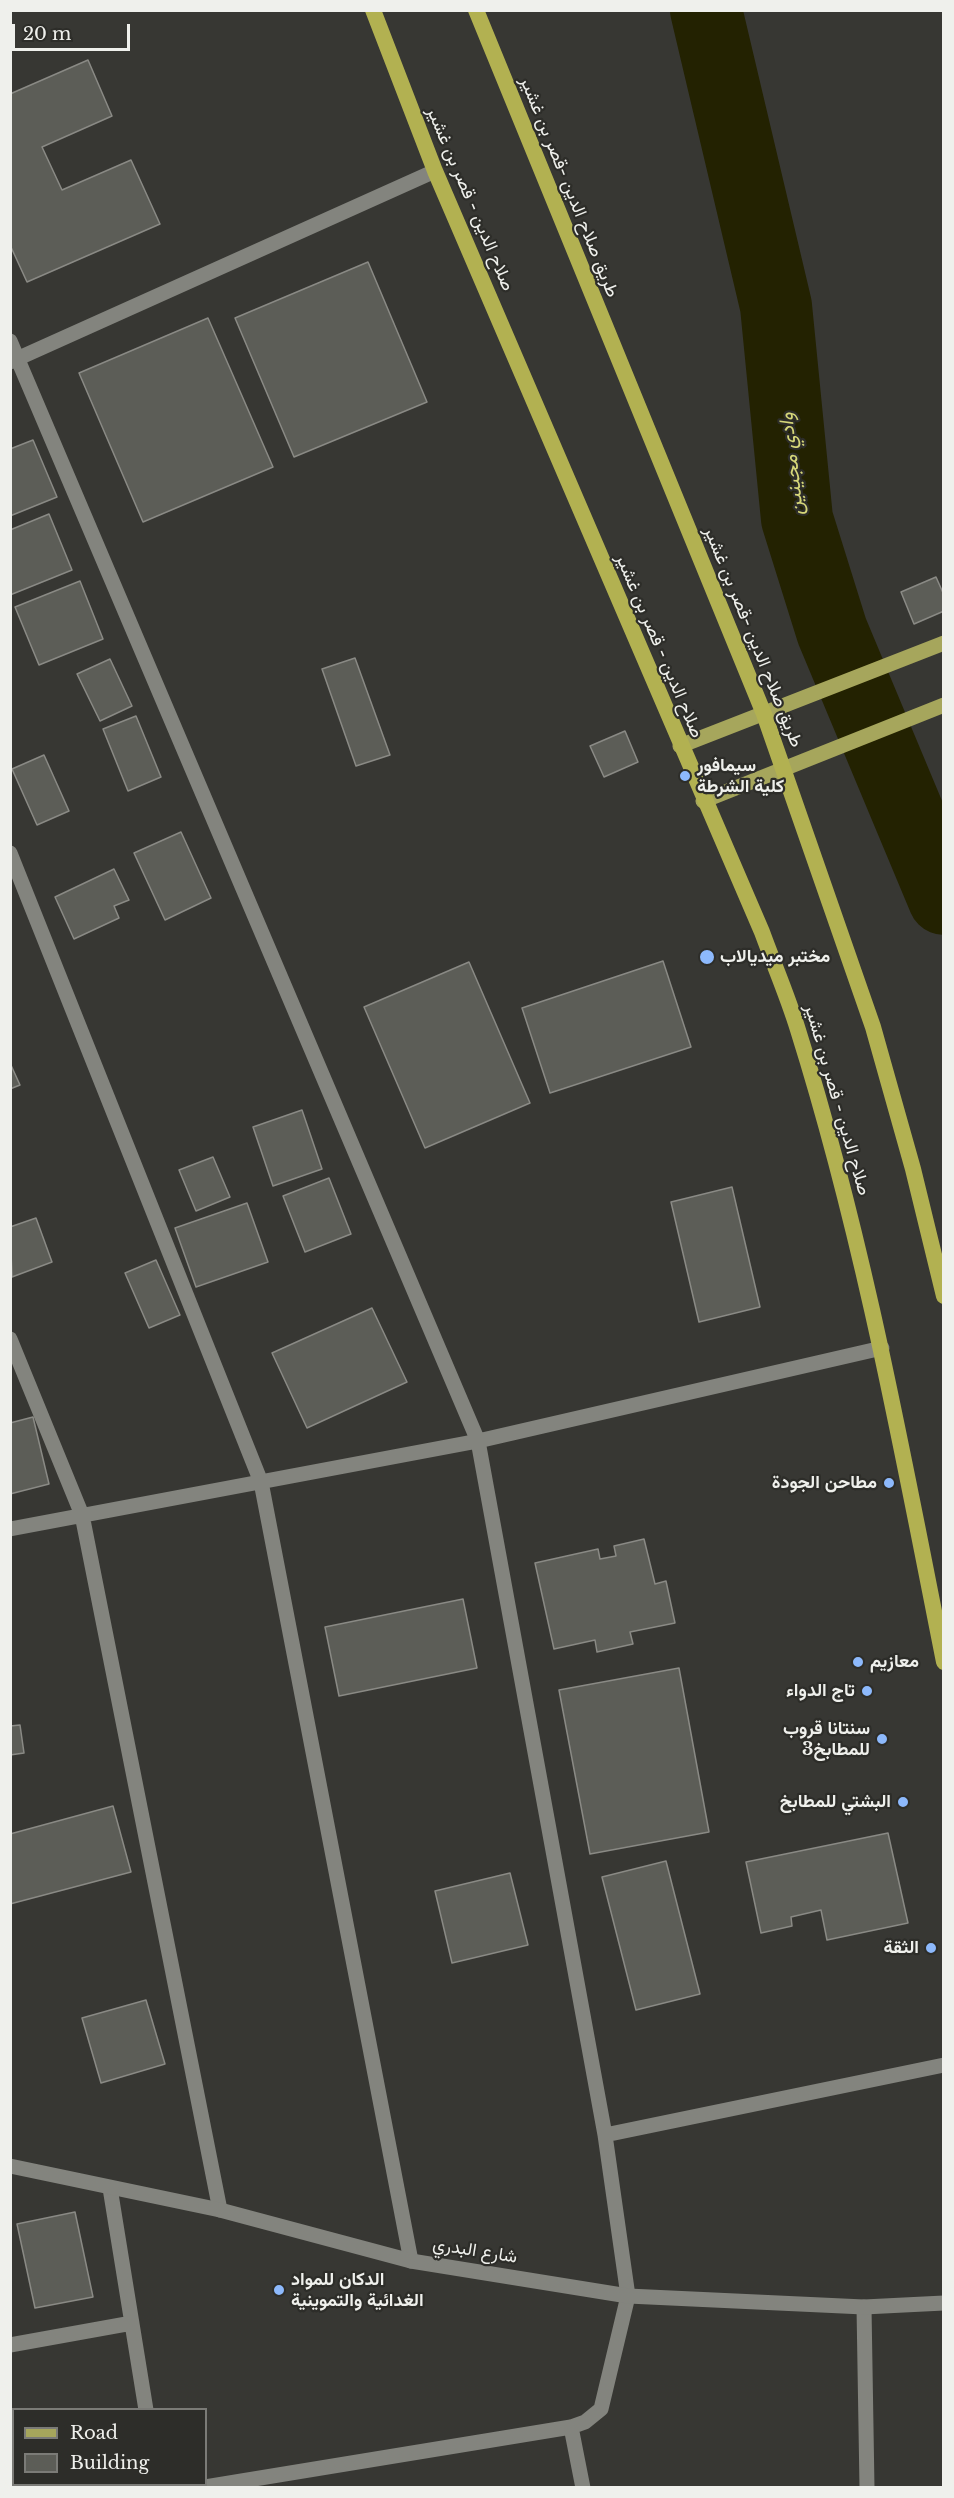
<!DOCTYPE html>
<meta charset="utf-8">
<style>
body{margin:0}
#map{position:relative;width:954px;height:2498px;overflow:hidden;background:#373733;font-family:"Libre Baskerville",serif}
canvas{display:block}
.frame{position:absolute;inset:0;border:12px solid #eff0ec;pointer-events:none}
.legend{position:absolute;left:12px;top:2408px;width:195px;height:78px;box-sizing:border-box;background:#2d2d29;border:2px solid #7b7b77;margin:0;padding:8px 10px;list-style:none;font-size:18px;color:#eff0ec}
.legend li{display:flex;align-items:center;gap:12px;height:30px}
.legend b{width:30px;border:2px solid #7b7b77}
.scale{position:absolute;left:12px;top:24px;width:118px;height:27px;box-sizing:border-box;border:3px solid #eff0ec;border-top:0;padding-left:8px;font-size:18px;line-height:21px;white-space:nowrap;color:#eff0ec;-webkit-text-stroke:4px #2d2d29;paint-order:stroke}
</style>
<div id="map">
<canvas width="954" height="2498"></canvas>
<div class="frame"></div>
<ul class="legend">
<li><b style="height:8px;background:#a6a65c"></b>Road</li>
<li><b style="height:16px;background:#5c5d57"></b>Building</li>
</ul>
<div class="scale">20 m</div>
</div>
<script>
const ctx = document.querySelector('canvas').getContext('2d');
ctx.lineJoin = 'round';
function trace(path, color, width, dash) { ctx.strokeStyle = color; ctx.lineWidth = width; ctx.lineCap = dash ? 'butt' : 'round'; ctx.setLineDash(dash || []); ctx.stroke(path); }
function fill(path, color) { ctx.fillStyle = color; ctx.fill(path, 'evenodd'); }
function label(font, color, halo, rows, align = 'center') {
  ctx.font = font + ' "Libre Baskerville",Vazirmatn,serif'; ctx.lineWidth = 4.5; ctx.setLineDash([]); ctx.textBaseline = 'middle'; ctx.strokeStyle = halo; ctx.fillStyle = color; for (const [text, x, y, turn = 0] of rows) {
    ctx.save(); ctx.translate(x, y); ctx.rotate((+turn || 0) * Math.PI / 180); ctx.textAlign = isNaN(turn) ? turn : align; if (halo) ctx.strokeText(text, 0, 0); ctx.fillText(text, 0, 0); ctx.restore();
  }
}
trace(new Path2D(`
 M706,10L776,306L797,519L832,631L944,899`), '#232201', 72);
const building = new Path2D(`
 M88,60L112,116L42,147L62,190L131,160L160,224L27,282L10,245V94Z
 M368,262L427,402L294,457L235,318Z
 M208,318L273,467L143,522L79,373Z
 M33,440L57,497L10,516V449Z
 M49,514L72,570L10,595V530Z
 M936,577L944,595V611L914,624L901,592Z
 M80,581L103,639L39,665L15,607Z
 M355,658L390,755L356,766L322,669Z
 M110,659L132,706L100,721L77,674Z
 M136,716L161,777L128,791L103,729Z
 M625,731L638,762L604,777L590,746Z
 M44,755L69,811L37,825L12,769Z
 M181,832L211,898L165,920L134,853Z
 M114,869L129,900L114,906L119,918L74,939L55,897Z
 M663,961L691,1047L550,1093L522,1008Z
 M469,962L530,1103L425,1148L364,1007Z
 M10,1063L20,1085L10,1089Z
 M302,1110L322,1169L273,1186L253,1127Z
 M213,1157L230,1197L196,1211L179,1170Z
 M329,1178L351,1234L305,1252L283,1196Z
 M732,1187L760,1307L699,1322L671,1202Z
 M247,1203L268,1262L196,1287L175,1228Z
 M36,1218L52,1262L12,1277L10,1227Z
 M156,1260L180,1315L149,1328L125,1273Z
 M372,1308L407,1382L307,1428L272,1353Z
 M33,1417L49,1484L10,1494V1423Z
 M644,1539L655,1584L666,1581L675,1623L630,1632L633,1644L597,1652L595,1640L554,1649L535,1563L598,1549L600,1559L616,1556L614,1546Z
 M463,1599L477,1668L339,1696L325,1627Z
 M679,1668L709,1832L590,1854L559,1690Z
 M20,1725L24,1753L10,1755V1726Z
 M113,1806L131,1872L10,1904V1834Z
 M888,1833L908,1923L827,1940L821,1910L791,1917L792,1926L761,1933L746,1862Z
 M666,1861L700,1994L636,2010L602,1877Z
 M510,1873L528,1945L452,1963L435,1891Z
 M146,2000L165,2064L101,2083L82,2018Z
 M75,2212L93,2297L35,2308L17,2224Z`);
fill(building, '#5c5d57');
trace(building, '#8a8a85', 1.5);
trace(new Path2D(`
 M10,341L478,1441L605,2135L628,2296L601,2409L585,2422L571,2427L199,2488
 M10,362L435,171
 M10,853L261,1482L411,2261
 M10,1339L82,1515L220,2210
 M10,1529L478,1441L882,1348
 M605,2135L944,2065
 M110,2188L146,2410
 M864,2307L867,2488
 M10,2345L132,2323
 M571,2427L583,2488
 M157,2484L158,2488`), '#83847e', 15);
trace(new Path2D(`
 M10,2166L220,2210L411,2261L628,2296L864,2307L944,2303`), '#83847e', 15);
trace(new Path2D(`
 M680,746L944,643
 M703,801L944,705`), '#a6a65c', 15);
trace(new Path2D(`
 M373,10L435,171L762,932C774,965 788,997 798,1030C863,1237 902,1450 944,1662
 M476,10L764,714L873,1027L913,1169L944,1296`), '#b2b151', 16);
for (const [x, y, r, color] of [
 [685,776,6,"#8db9fc"],
 [707,957,8,"#8db9fc"],
 [889,1483,6,"#8db9fc"],
 [858,1662,6,"#8db9fc"],
 [867,1691,6,"#8db9fc"],
 [882,1739,6,"#8db9fc"],
 [903,1802,6,"#8db9fc"],
 [931,1948,6,"#8db9fc"],
 [279,2290,6,"#8db9fc"]
]) { const dot = new Path2D(); dot.arc(x, y, r, 0, 2 * Math.PI); ctx.fillStyle = color; ctx.fill(dot); trace(dot, '#2d2d29', 2); }
label('18px', '#eff0ec', '#2d2d29', [
 ["طريق صلاح الدين -قصر بن غشير",569,187,68],
 ["صلاح الدين - قصر بن غشير",470,199,67],
 ["طريق صلاح الدين -قصر بن غشير",753,637,68],
 ["صلاح الدين - قصر بن غشير",659,646,67],
 ["صلاح الدين - قصر بن غشير",837,1100,74],
 ["شارع البدري",475,2251,9]
]);
label('bold 18px', '#eff0ec', '#2d2d29', [
 ["سيمافور",697,766,"left"],
 ["كلية الشرطة",697,787,"left"],
 ["مختبر ميديالاب",720,957,"left"],
 ["مطاحن الجودة",877,1483],
 ["معازيم",870,1662,"left"],
 ["تاج الدواء",855,1691],
 ["سنتانا قروب",870,1729],
 ["3للمطابخ",870,1750],
 ["البشتي للمطابخ",891,1802],
 ["الثقة",919,1948],
 ["الدكان للمواد",291,2280,"left"],
 ["الغدائية والتموينية",291,2301,"left"]
], 'right');
label('italic 20px', '#d6d779', '#2d2d29', [
 ["وادي مجينين",792,464,-96]
]);
</script>
